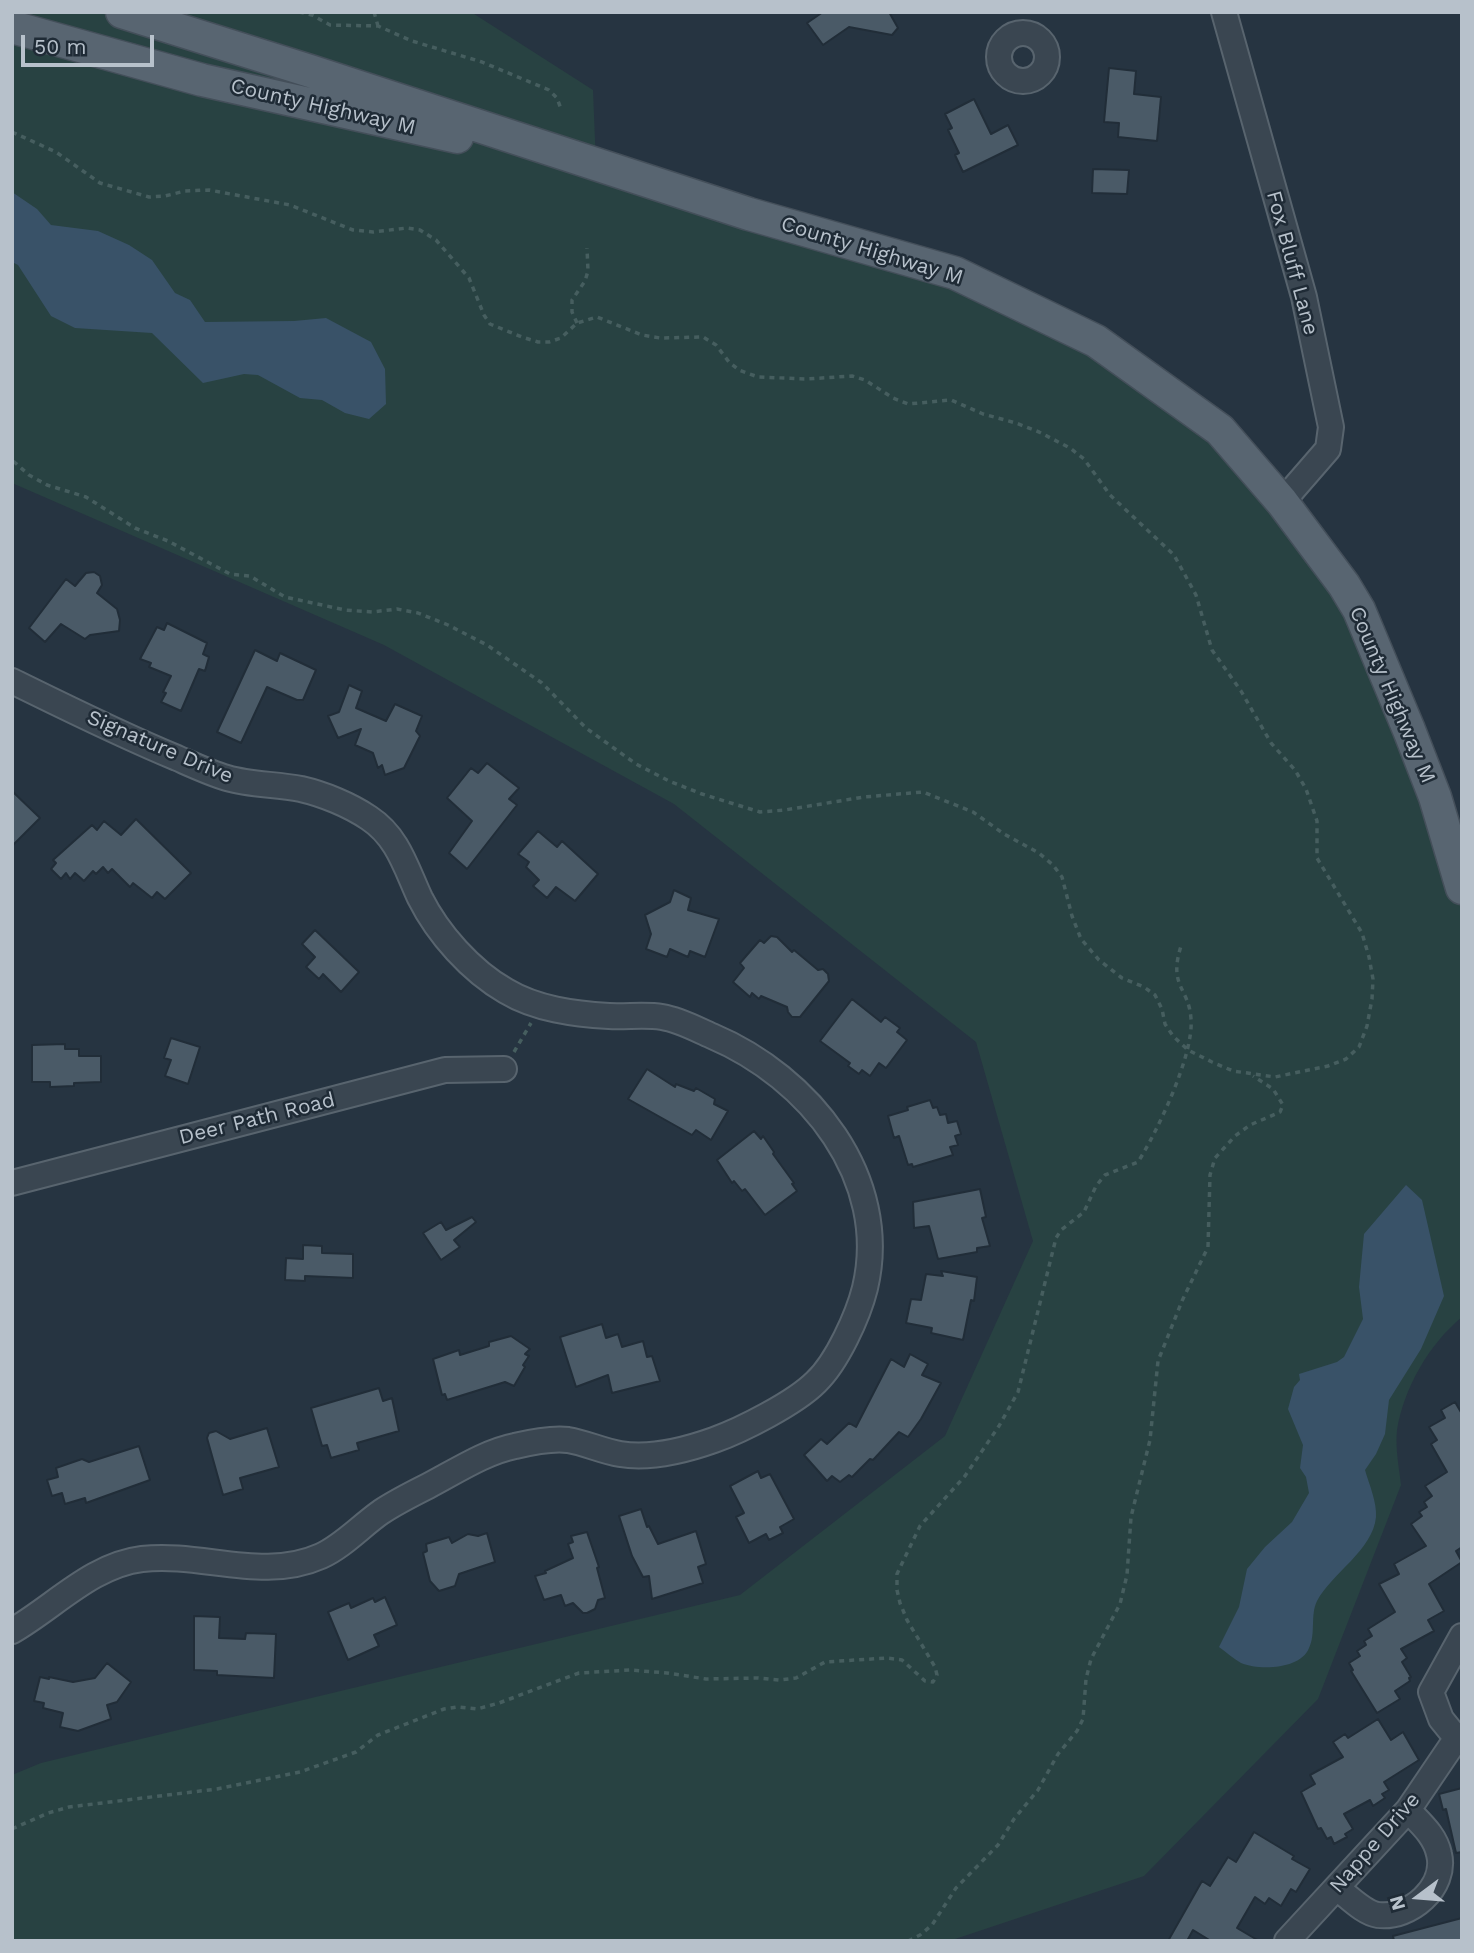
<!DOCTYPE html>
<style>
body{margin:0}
#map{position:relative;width:1474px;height:1953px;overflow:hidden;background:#263441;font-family:"Work Sans",sans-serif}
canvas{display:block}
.frame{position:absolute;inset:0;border:14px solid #b7c1cb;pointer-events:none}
.north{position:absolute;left:1383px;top:1862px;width:70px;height:70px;-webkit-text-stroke:5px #1f2b36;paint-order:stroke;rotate:254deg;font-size:19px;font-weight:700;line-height:28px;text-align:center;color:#b7c1cb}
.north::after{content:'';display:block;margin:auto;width:24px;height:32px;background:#b7c1cb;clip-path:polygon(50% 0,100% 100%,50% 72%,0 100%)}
.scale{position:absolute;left:21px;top:35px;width:133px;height:32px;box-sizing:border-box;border:4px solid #b7c1cb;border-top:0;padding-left:9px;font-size:21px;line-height:24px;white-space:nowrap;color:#b7c1cb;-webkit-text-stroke:5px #1f2b36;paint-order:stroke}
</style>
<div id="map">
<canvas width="1474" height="1953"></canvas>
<div class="frame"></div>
<div class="north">N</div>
<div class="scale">50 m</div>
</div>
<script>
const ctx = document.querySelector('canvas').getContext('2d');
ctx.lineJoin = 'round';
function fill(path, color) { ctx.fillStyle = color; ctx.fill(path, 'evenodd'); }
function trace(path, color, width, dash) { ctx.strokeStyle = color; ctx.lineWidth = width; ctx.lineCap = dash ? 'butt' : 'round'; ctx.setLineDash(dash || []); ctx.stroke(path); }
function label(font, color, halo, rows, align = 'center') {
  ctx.font = font + ' "Work Sans",sans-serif'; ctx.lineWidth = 5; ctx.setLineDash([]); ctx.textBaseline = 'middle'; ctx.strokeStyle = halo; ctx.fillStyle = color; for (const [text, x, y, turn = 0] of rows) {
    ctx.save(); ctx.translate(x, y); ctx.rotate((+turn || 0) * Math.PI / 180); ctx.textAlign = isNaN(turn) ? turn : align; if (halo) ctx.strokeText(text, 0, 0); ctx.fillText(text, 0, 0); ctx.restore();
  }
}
fill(new Path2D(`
 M12,12H471L593,90L596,165L955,273L1220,430L1344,585L1462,888V1317C1429,1344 1404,1388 1397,1430C1395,1448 1399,1467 1401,1485L1318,1699L1144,1876L949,1941H12V1775L41,1763L740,1595L945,1436L1033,1241L976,1042L674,804L384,645L12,483Z`), '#284242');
fill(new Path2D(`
 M12,192L37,209L51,225L98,231L129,245L152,260L175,293L190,300L205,322L294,321L326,318L371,342L385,369L386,404L369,419L345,413L322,400L300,398L258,375L244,374L203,383L152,333L75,328L51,316L18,265L12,262Z
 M1406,1185L1422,1200L1444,1296L1421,1349L1389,1400L1385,1434L1376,1454L1365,1470C1369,1484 1377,1502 1376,1517C1373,1550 1332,1573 1317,1601C1310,1615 1316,1634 1309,1648C1301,1669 1260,1671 1241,1663C1234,1659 1226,1652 1219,1647L1239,1607L1247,1569L1265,1547L1292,1522L1309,1493L1306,1477L1300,1468L1303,1445L1288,1409L1294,1387L1300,1380L1299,1374L1337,1362L1344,1357L1363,1319L1359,1287L1364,1234Z`), '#395268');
const building = new Path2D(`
 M823,12H889L898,28L892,35L849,27L823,45L807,23Z
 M1109,68L1136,71L1134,94L1161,97L1157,141L1118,137L1119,123L1104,122Z
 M974,99L991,134L1008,125L1018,145L963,172L955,155L959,153L948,130L952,128L945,114Z
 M1093,169L1129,170L1127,194L1092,193Z
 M94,572L100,576L102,585L97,593L117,609L120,620L119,631L90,635L85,639L61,624L45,642L29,628L66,579L75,586L86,573Z
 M167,623L207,643L203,654L209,657L205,671L199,669L181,711L161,702L166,693L163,692L171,676L149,667L151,663L140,659L157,627L164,630Z
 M255,650L277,661L280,653L316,670L303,700H297L267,687L241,743L217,732Z
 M349,685L362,691L356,708L386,721L395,704L422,716L416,731L420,736L404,768L385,775L382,765L378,768L373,753L355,745L361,729L338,738L328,716L339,712Z
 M487,763L519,788L509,799L517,805L467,869L449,853L472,821L447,798L471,768L478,773Z
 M12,791L40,818L12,846Z
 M136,819L191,873L165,899L157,892L152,898L133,883L130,887L112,869L108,873L103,867L96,874L93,871L84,881L75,873L70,879L66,873L61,879L51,869L56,863L53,860L92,825L97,830L104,821L121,835Z
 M538,831L557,847L562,841L598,874L575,901L556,887L547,898L533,886L539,880L526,867L529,862L518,854Z
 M674,890L691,898L688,910L719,919L705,957L690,951L688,957L670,949L667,957L646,949L651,934L645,915L670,902Z
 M315,930L359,972L341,992L323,974L319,979L306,967L315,957L302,944Z
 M771,936L777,937L792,952L794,950L818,970L823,969L828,974L829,981L800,1017H792L788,1012L787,1007L761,996L759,999L752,993L750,997L733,982L744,968L740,963L760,940L764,943Z
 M852,999L881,1022L885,1017L900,1028L897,1032L907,1040L886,1068L879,1063L870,1076L862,1070L859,1074L848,1066L850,1063L820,1041Z
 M171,1038L200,1047L188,1084L165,1076L171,1060L164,1058Z
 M65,1044V1049H79V1056H101V1082L74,1083V1086L50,1087V1082H32V1045Z
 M647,1069L675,1087L676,1084L694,1091L696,1088L715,1099L714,1104L728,1111L711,1140L696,1130L692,1135L628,1099Z
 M930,1100L933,1108L937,1107L940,1115L946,1114L948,1123L957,1121L961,1134L955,1136L958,1145L950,1147L953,1155L913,1167L912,1164L908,1165L899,1136L894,1138L888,1116L908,1110L907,1107Z
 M754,1131L761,1139L763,1136L774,1152L773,1154L794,1183L792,1184L797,1191L765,1215L745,1189L742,1191L734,1181L732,1183L717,1160Z
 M980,1189L986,1217L982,1218L990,1246L977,1248V1252L938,1259L929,1226L914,1228L913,1202Z
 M472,1217L476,1222L454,1240L460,1247L441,1260L423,1233L441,1222L446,1230Z
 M303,1245L322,1246V1253L353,1254V1278L305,1276V1281L285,1280L286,1258L303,1259Z
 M941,1271L977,1277L974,1301L971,1300L963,1340L931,1333L932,1328L906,1323L911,1299L921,1300L926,1274L943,1276Z
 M602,1324L606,1338L618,1334L622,1347L643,1341L647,1357L652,1356L660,1381L612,1393L608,1375L576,1387L560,1337Z
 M511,1336L530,1349L525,1354L529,1356L523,1365L525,1367L514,1386L505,1382L447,1400L445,1394L442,1395L433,1359L459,1350L460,1355L489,1346V1342Z
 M910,1354L928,1364L922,1375L941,1383L921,1419L908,1437L899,1432L873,1460L870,1459L852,1477L849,1475L840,1482L832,1476L827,1481L804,1455L821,1439L827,1444L849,1423L856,1427L891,1359L904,1367Z
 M379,1388L383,1401L392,1398L399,1431L357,1443L359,1450L331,1458L327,1445L322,1446L311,1408Z
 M1455,1402L1462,1414V1547L1456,1551L1462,1562L1429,1584L1444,1611L1428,1620L1434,1631L1401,1649L1407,1658L1402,1662L1411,1677L1409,1678L1410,1681L1395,1691L1400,1699L1377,1713L1351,1671L1353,1670L1349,1663L1360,1656L1357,1651L1366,1645L1364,1641L1372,1636L1368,1629L1395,1612L1379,1584L1399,1574L1394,1564L1426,1546L1411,1524L1422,1516L1419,1512L1427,1507L1424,1502L1432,1496L1425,1486L1447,1472L1431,1444L1437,1440L1429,1427L1445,1418L1441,1410Z
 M267,1428L279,1467L240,1478L243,1489L223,1495L207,1438L209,1433L216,1431L230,1439Z
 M139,1446L150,1480L86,1503L85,1498L65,1504L62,1493L52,1496L47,1480L58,1477L56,1468L82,1459L89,1462Z
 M758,1471L761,1478L770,1474L794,1519L780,1527L783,1533L769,1540L766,1534L749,1543L736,1517L744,1513L730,1486Z
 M641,1509L647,1527L649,1526L658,1544L696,1531L706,1564L698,1567L703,1583L652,1599L649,1576L643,1577L632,1556L619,1516Z
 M587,1532L599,1567L597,1568L605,1598L598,1600L595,1609L587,1613H583L573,1603L565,1606L561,1595L544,1600L535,1576L546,1573L545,1571L573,1558L568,1544L573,1542L571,1536Z
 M487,1533L495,1562L459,1574L455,1586L439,1591L430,1581L423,1553L427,1551L426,1544L449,1537L452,1543L468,1534L478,1536Z
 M385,1597L397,1625L374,1635L379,1646L348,1660L328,1612L349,1603L351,1608L373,1598L375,1602Z
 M194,1616L220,1617L219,1638L245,1639L246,1633L276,1634L274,1678L217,1675V1671L194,1670Z
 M107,1663L131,1682L117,1702L107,1705L111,1719L78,1731L60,1727L63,1713L43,1708L44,1703L34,1701L40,1677L49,1679V1677L73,1682L95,1678Z
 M1378,1719L1391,1740L1403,1732L1419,1760L1384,1782L1389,1790L1382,1794L1385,1798L1373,1806L1370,1800L1344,1814L1353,1829L1345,1834L1347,1837L1334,1844L1331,1837L1327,1839L1321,1828L1318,1829L1301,1792L1315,1784L1310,1775L1343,1757L1333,1742L1345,1734L1348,1738Z
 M1462,1788V1852L1456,1853L1446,1809L1443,1810L1439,1794Z
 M1254,1832L1294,1856L1292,1859L1310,1869L1296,1892L1291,1889L1281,1906L1269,1898L1265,1904L1255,1897L1237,1928L1259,1941H1211L1193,1930L1187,1941H1168L1202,1881L1210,1886L1228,1857L1236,1862Z
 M1462,1918V1941H1394L1393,1936Z`);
fill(building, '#4a5a67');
trace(building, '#212d38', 2);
const minor = new Path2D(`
 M1224,12L1304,297L1331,427L1328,449L1282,502
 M999 57a24 24 0 1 1 48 0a24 24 0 1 1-48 0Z
 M12,681C67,708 121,735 177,758C193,765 210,773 227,778C250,785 276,784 301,789C323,794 350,805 369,818C398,837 406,868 420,898C438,934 471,971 506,991C536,1009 574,1014 609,1016C627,1017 645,1014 662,1017C680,1020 696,1029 712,1036C809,1077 891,1178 865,1288C858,1316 837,1362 816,1382C795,1403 742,1430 714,1440C686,1450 650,1459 620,1454C602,1451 586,1443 568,1440C551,1438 532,1442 515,1446C485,1452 455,1472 428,1486C412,1494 396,1502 381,1512C361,1526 343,1546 321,1556C263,1582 202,1552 142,1559C92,1565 54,1607 12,1631
 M12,1183L445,1070L504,1069
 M1458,1740L1441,1719L1431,1692L1462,1636
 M1337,1888C1349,1897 1364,1913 1378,1915C1410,1919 1447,1887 1439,1854C1435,1835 1420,1823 1408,1810
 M1287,1941L1408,1810L1452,1745L1462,1737`);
const major = new Path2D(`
 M122,12L310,71L749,214L955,273L1096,341L1220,430L1282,502L1344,585L1359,610L1409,730L1435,797L1462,888
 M12,27L202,80L457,137`);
trace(minor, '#58646e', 28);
trace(major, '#444f5a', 35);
trace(new Path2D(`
 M299,12L312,15L330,25L378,26L412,41L482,62L549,90L557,98L561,109
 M374,12L378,26
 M12,132L56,152L100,183L149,197L165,196L185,191L209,190L290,205L353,230L373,232L407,228L420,230L436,240L469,278L484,315L490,324L522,337L538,342H549L561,338L577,323L597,317L642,335L660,338L703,337L716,345L729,362L739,370L758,377L807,379L852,376L865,380L893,398L908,404L951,400L983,414L1016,423L1039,432L1070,448L1084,459L1110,495L1174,555L1196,595L1212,650L1241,691L1271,743L1295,770L1306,789L1317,821V858L1362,933L1369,957L1373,979L1372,999L1367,1026L1359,1047L1346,1059L1328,1066L1275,1077L1233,1071L1212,1062L1188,1050L1173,1036L1165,1024L1162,1009L1155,995L1144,987L1122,978L1099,960L1081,939L1072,916L1062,877L1053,865L1039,853L1004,834L973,812L923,792L864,797L785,810L760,812L702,794L669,781L636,764L586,728L542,683L487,645L448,625L418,613L397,609L372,612L345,610L285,597L250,576L230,574L168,541L135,528L86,497L47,485L29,475L12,460
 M577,323L572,312V300L585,281L588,271L587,248
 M514,1052L531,1023
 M12,1829L48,1813L69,1807L217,1789L300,1772L356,1752L378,1735L444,1709L457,1707L477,1709L499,1703L579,1673L630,1670L667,1673L706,1679L758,1678L779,1680L796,1678L825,1662L887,1658L902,1660L925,1681L933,1682L937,1675L935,1667L907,1620L900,1603L897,1590V1574L920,1526L965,1476L999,1426L1018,1392L1056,1238L1061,1230L1084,1212L1096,1186L1105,1175L1138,1162C1157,1132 1194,1055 1191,1019C1189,987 1168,987 1181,946
 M908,1941L920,1935L932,1925L956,1888L998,1845L1014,1819L1038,1790L1058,1754L1077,1731L1083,1719L1086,1679L1091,1659L1120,1604L1127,1575L1131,1517L1150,1440L1158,1361L1182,1301L1208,1247L1210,1175L1215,1158L1235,1136L1250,1125L1280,1112L1283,1105L1273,1089L1253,1076`), '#465e5f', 3.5, [5, 5]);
trace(minor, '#3a4651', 24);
trace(major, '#586571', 32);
label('21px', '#b7c1cb', '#1f2b36', [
 ["County Highway M",323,107,13],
 ["County Highway M",872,251,17],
 ["Fox Bluff Lane",1292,263,75],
 ["County Highway M",1392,695,67],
 ["Signature Drive",160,747,23],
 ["Deer Path Road",257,1119,-14],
 ["Nappe Drive",1375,1843,-49]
]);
</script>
